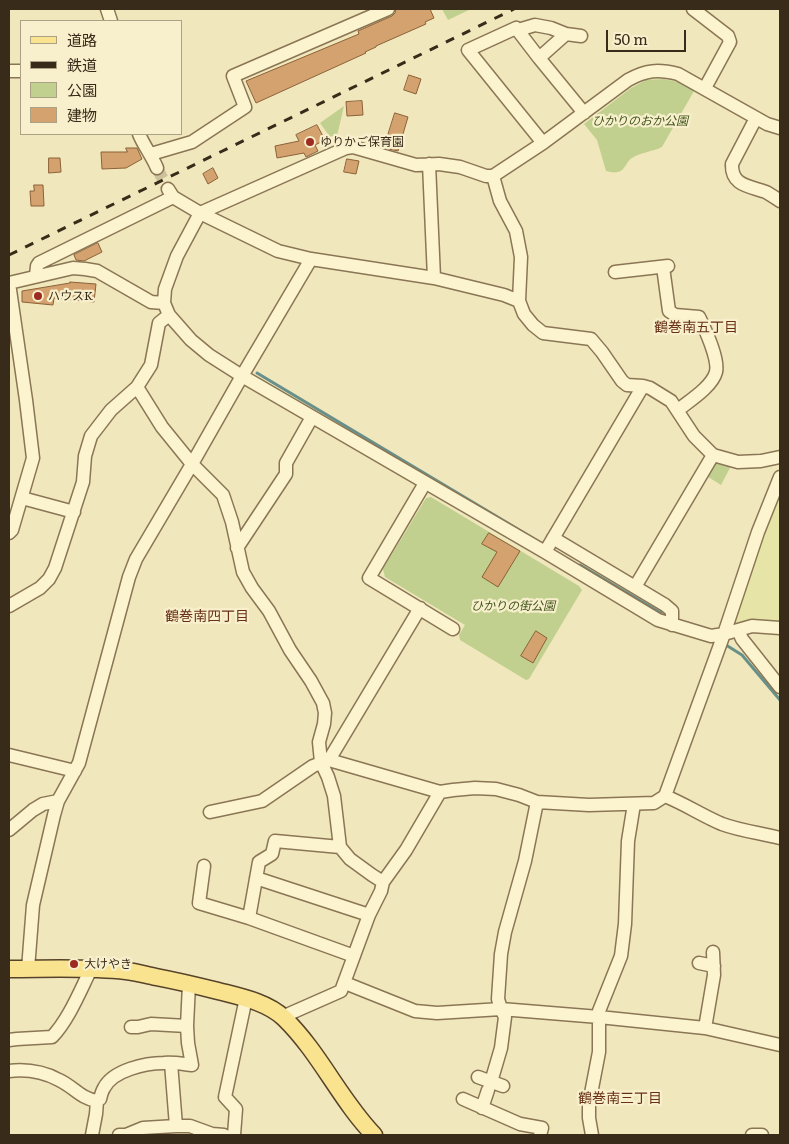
<!DOCTYPE html>
<meta charset="utf-8">
<style>
body{margin:0}
#map{position:relative;width:789px;height:1144px;overflow:hidden;background:#f1e7bc;font-family:Literata,"Noto Sans JP",serif}
canvas{display:block}
.frame{position:absolute;inset:0;border:10px solid #382b1a;pointer-events:none}
.legend{position:absolute;left:20px;top:20px;width:162px;height:115px;box-sizing:border-box;background:#f8f0cc;border:1px solid #aba185;margin:0;padding:6px 9px;list-style:none;font-size:15px;color:#382b1a}
.legend li{display:flex;align-items:center;gap:10px;height:25px}
.legend b{width:25px;border:1px solid #aba185}
.scale{position:absolute;left:606px;top:30px;width:80px;height:22px;box-sizing:border-box;border:2px solid #382b1a;border-top:0;padding-left:6px;font-size:15px;line-height:18px;white-space:nowrap;color:#382b1a;-webkit-text-stroke:4px #f8f0cc;paint-order:stroke}
</style>
<div id="map">
<canvas width="789" height="1144"></canvas>
<div class="frame"></div>
<ul class="legend">
<li><b style="height:6px;background:#f9e38f"></b>道路</li>
<li><b style="height:6px;background:#382b1a"></b>鉄道</li>
<li><b style="height:14px;background:#c1d08f"></b>公園</li>
<li><b style="height:14px;background:#d3a26e"></b>建物</li>
</ul>
<div class="scale">50 m</div>
</div>
<script>
const ctx = document.querySelector('canvas').getContext('2d');
ctx.lineJoin = 'round';
function fill(path, color) { ctx.fillStyle = color; ctx.fill(path, 'evenodd'); }
function trace(path, color, width, dash) { ctx.strokeStyle = color; ctx.lineWidth = width; ctx.lineCap = dash ? 'butt' : 'round'; ctx.setLineDash(dash || []); ctx.stroke(path); }
function label(font, color, halo, rows, align = 'center') {
  ctx.font = font + ' Literata,"Noto Sans JP",serif'; ctx.lineWidth = 4.5; ctx.setLineDash([]); ctx.textBaseline = 'middle'; ctx.strokeStyle = halo; ctx.fillStyle = color; for (const [text, x, y, turn = 0] of rows) {
    ctx.save(); ctx.translate(x, y); ctx.rotate((+turn || 0) * Math.PI / 180); ctx.textAlign = isNaN(turn) ? turn : align; if (halo) ctx.strokeText(text, 0, 0); ctx.fillText(text, 0, 0); ctx.restore();
  }
}
fill(new Path2D(`
 M780,489V625L730,622Z`), '#e7e4a8');
fill(new Path2D(`
 M442,9H471L448,20Z
 M663,79L679,82L694,91L662,147C652,152 641,152 632,158C627,161 626,167 622,170C617,174 611,172 606,171L597,140L584,124L631,88L646,80Z
 M344,106L337,136L335,135L330,137L320,123Z
 M713,461L732,464L721,485L705,475Z
 M431,497L579,586L582,590L529,679L526,680L460,640L459,635L465,625L385,577L383,569L426,498Z`), '#c1d08f');
trace(new Path2D(`
 M257,373L546,546
 M580,565L661,613
 M726,645L742,655L780,700`), '#67908a', 3);
const building = new Path2D(`
 M396,9H430L434,18L425,22L426,24L376,46V47L365,52L366,53L256,103L246,81L359,34L358,31L392,16L395,13Z
 M409,75L421,79L416,94L404,90Z
 M362,101L363,115L347,116L346,102Z
 M395,113L408,117L398,151L384,148Z
 M317,125L325,140L315,145L318,151L306,157L304,153L277,158L275,146L299,141L296,135Z
 M126,148H137L142,159L126,168L102,169L101,152H127Z
 M49,158H60L61,172L49,173Z
 M347,159L359,161L356,174L344,172Z
 M213,168L218,178L208,184L203,174Z
 M34,185H43L44,206H31L30,191H34Z
 M98,243L102,252L84,261L76,260L74,255Z
 M70,282L96,284L94,302L54,298L53,305L22,302V291L70,283Z
 M489,533L520,551L498,587L482,577L497,552L482,544Z
 M536,631L547,638L533,663L521,656Z`);
fill(building, '#d3a26e');
trace(building, '#8b6138', 1);
trace(new Path2D(`
 M157,168L168,189`), '#ccc19c', 12, [12, 6]);
const minor = new Path2D(`
 M107,9L111,21
 M693,9L728,36L730,42L705,88
 M518,30L535,25L551,28L566,34L581,36
 M539,58L566,34
 M9,71H21
 M756,118L732,164C731,186 750,186 766,192C771,195 776,198 780,201
 M780,128L767,124L678,74C658,69 646,70 628,80L543,143L493,176H486L460,167L439,164L416,165L353,147L346,148L200,213L177,256L165,289L164,303L169,315L191,340L209,355L242,376L545,552L658,620L711,636L724,634L752,626L780,628
 M139,134C144,146 152,156 157,168
 M543,143L468,50L516,28L539,58L584,113
 M151,154L192,142L245,107L233,76L388,9
 M429,164L434,278
 M493,176L500,201L516,231L521,257L519,301
 M168,189L173,197L200,213L278,251L311,259L434,278L504,295L519,301L524,314L533,325L543,333L591,339L602,352L622,381L627,385L643,386L650,388L671,401L694,436L713,455L738,462L761,461L780,457
 M663,267L669,311L675,315L699,317C705,329 719,359 716,372C712,387 689,401 678,410
 M615,272L668,266
 M36,276L37,266L39,263L173,197
 M137,387L162,427L192,464L223,495L232,522L243,572L252,588L269,611L290,650L311,681L323,703L325,713L324,724L319,742L321,762L328,777L334,796L340,847L350,859L372,875L383,882
 M425,483L369,578L453,629
 M22,498L74,512
 M9,533L12,530L33,458L26,400L9,283L73,268L85,269L97,271L151,302L164,303
 M553,538L665,605L672,611V625
 M237,548L286,474V463L312,417
 M545,552L643,386
 M635,587L713,455
 M9,606L40,588L49,579L55,568L83,482L85,456L91,436L111,410L137,387L151,365L159,323L169,315
 M738,630L742,639L780,687
 M9,755L75,771
 M329,760L420,608
 M665,796C685,804 703,816 722,824C741,831 761,833 780,838
 M210,812L262,801L313,766L329,760L440,792
 M9,830L33,810L43,804L58,801
 M340,847L275,841L272,854L259,862L249,918L354,956
 M204,866L199,903L249,918
 M256,878L369,915
 M699,963L714,966
 M28,969L33,905L54,815L58,801L79,763L129,577L136,559L192,464L242,376L311,259
 M345,983L415,1011L437,1013L501,1009L599,1017L705,1028L780,1045
 M282,1017L341,991L369,915L381,891L383,882L406,850L440,792L453,790L475,788L496,789L519,795L537,802L589,805L654,803L665,796L724,634L758,532L780,477
 M131,1027H138L151,1024L187,1026
 M705,1028L714,975L713,952
 M9,1040L17,1039L52,1037C69,1019 80,991 91,969
 M171,1063L176,1126
 M9,1071C26,1069 44,1072 59,1080C74,1087 80,1098 97,1101
 M478,1077L503,1086
 M491,1082L501,1048L505,1017L501,1009L498,999L501,954L505,932L525,861L537,802
 M463,1099L520,1124L542,1128L540,1135
 M482,1108L488,1090
 M92,1135L96,1114L97,1101L100,1099C101,1095 102,1091 104,1088C113,1070 146,1063 164,1063C173,1062 183,1064 192,1065L188,1043L187,1026L189,984
 M119,1135H126L143,1128L176,1126H190L212,1134L224,1135
 M234,1135L236,1109L225,1097L246,998
 M592,1135L589,1118V1104L599,1052V1011L621,956L625,924L628,841L634,804
 M752,1135H762`);
const major = new Path2D(`
 M9,969C47,969 87,967 126,971C136,972 146,975 156,977C177,981 198,986 218,991C241,997 267,1002 284,1018C320,1053 340,1100 374,1135`);
trace(minor, '#8a7654', 15);
trace(major, '#574329', 19);
trace(minor, '#fcf3cf', 12);
trace(major, '#f9e38f', 16);
trace(new Path2D(`
 M9,255L514,9`), '#382b1a', 3, [9, 9]);
for (const [x, y, r, color] of [
 [310,142,5,"#9d2b1f"],
 [38,296,5,"#9d2b1f"],
 [74,964,5,"#9d2b1f"]
]) { const dot = new Path2D(); dot.arc(x, y, r, 0, 2 * Math.PI); ctx.fillStyle = color; ctx.fill(dot); trace(dot, '#f8f0cc', 2); }
label('italic 12px', '#42561f', '#f8f0cc', [
 ["ひかりのおか公園",640,121],
 ["ひかりの街公園",513,606]
]);
label('12px', '#382b1a', '#f8f0cc', [
 ["ゆりかご保育園",320,142],
 ["ハウスK",48,296],
 ["大けやき",84,964]
], 'left');
label('14px', '#683016', '#f8f0cc', [
 ["鶴巻南五丁目",696,328],
 ["鶴巻南四丁目",207,617],
 ["鶴巻南三丁目",620,1099]
]);
</script>
